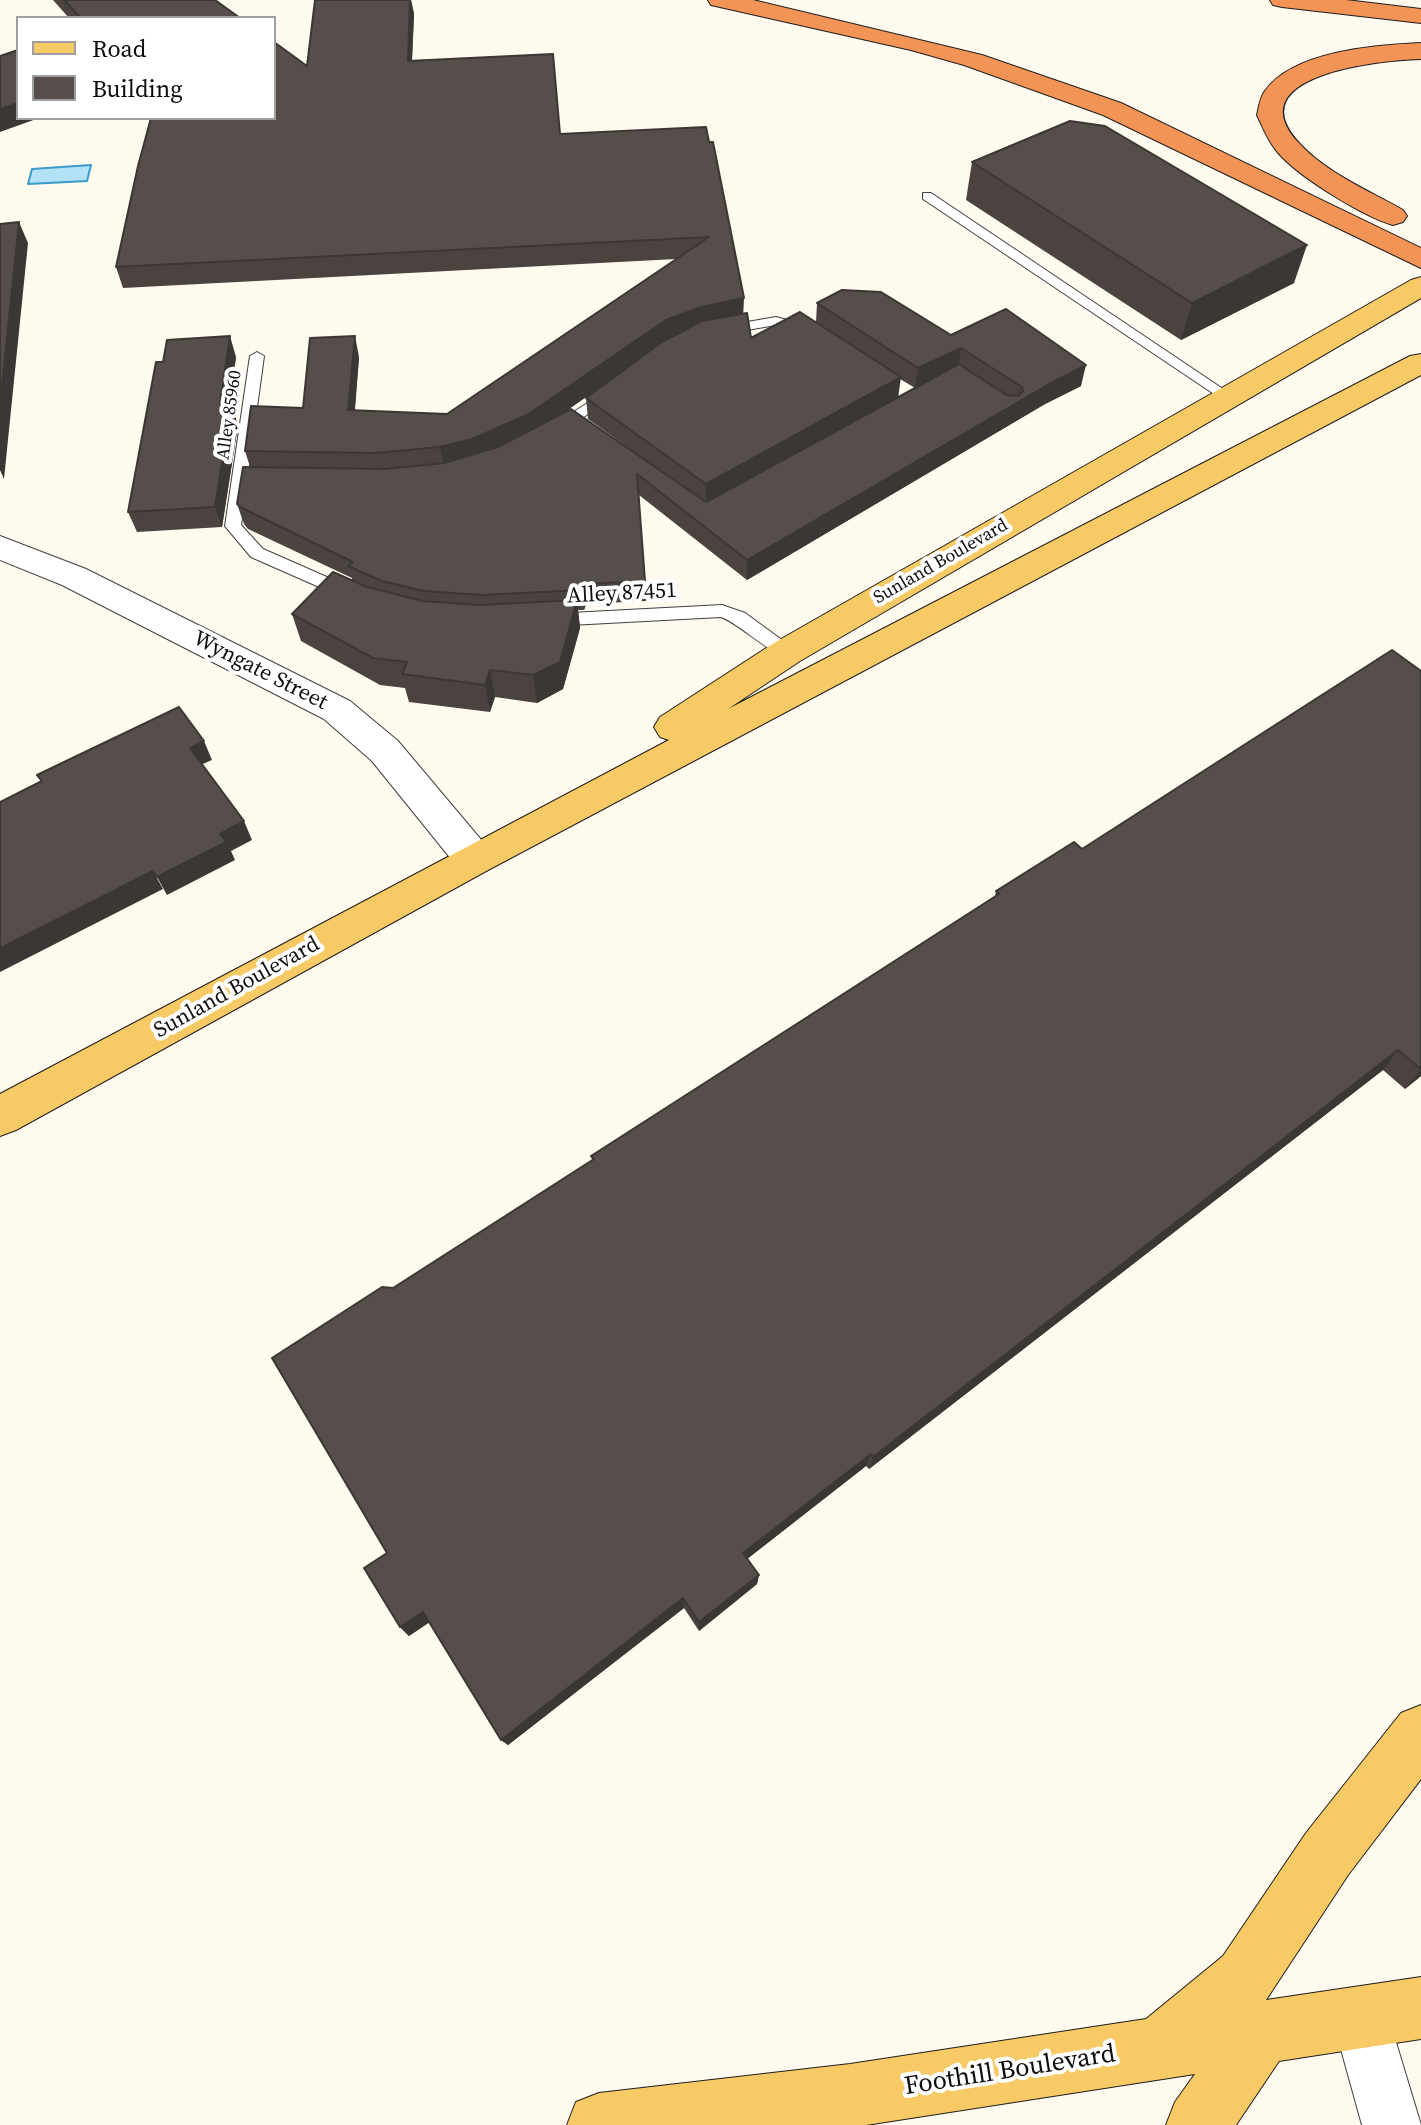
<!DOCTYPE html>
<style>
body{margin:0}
#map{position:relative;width:1421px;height:2125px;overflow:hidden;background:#fffaee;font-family:"Source Serif 4",serif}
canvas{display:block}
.legend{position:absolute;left:16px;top:16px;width:260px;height:104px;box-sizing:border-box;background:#fff;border:2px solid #9e9e9e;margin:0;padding:10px 14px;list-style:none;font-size:24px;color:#0d0d0d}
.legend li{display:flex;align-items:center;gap:16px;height:40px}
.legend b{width:40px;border:2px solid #9e9e9e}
</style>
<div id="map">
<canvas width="1421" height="2125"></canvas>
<ul class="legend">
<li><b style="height:10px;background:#f8ca65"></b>Road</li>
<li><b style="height:22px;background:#564e4a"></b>Building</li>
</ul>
</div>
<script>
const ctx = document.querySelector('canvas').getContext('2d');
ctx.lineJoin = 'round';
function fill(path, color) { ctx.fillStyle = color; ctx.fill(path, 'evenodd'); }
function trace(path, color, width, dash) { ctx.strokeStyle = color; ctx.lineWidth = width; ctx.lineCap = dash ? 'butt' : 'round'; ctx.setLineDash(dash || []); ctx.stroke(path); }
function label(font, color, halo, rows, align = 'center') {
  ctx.font = font + ' "Source Serif 4",serif'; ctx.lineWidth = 8; ctx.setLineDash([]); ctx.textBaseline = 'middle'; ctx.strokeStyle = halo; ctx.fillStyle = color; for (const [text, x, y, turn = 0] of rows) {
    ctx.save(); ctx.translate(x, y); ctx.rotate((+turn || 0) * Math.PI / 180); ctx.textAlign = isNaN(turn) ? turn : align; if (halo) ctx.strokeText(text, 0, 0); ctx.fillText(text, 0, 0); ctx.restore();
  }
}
const water = new Path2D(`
 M91,165L87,181L28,184L32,169Z`);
fill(water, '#b3e1f6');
trace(water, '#3a9ccc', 2);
const service = new Path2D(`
 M923,193H931L1235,397L1228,401L1223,400L923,199Z
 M776,317L813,327L806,331L776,325L724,334L717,330L724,326Z
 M257,352L264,356L241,525L263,549L354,589V597H342L251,557L225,526L250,356Z
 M609,389L616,393L614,396L562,432H552V426Z
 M722,605L745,613L793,648L795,652L793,656C776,661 741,624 721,617L551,626L543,620L551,614Z`);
const minor = new Path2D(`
 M0,536L86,569L350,701L398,741L488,848L493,859L488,870L474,874L460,870L372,761L324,719L62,585L0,560Z
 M1361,1988L1382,1996L1421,2125H1362L1332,2017L1340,1996Z`);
const primary = new Path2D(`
 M1421,277V298L800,661L728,709L1410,356L1421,354V375L488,870L16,1130L0,1136V1094L669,740L660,737L654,727L660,717L774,643L1411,280Z
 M1421,1705V1779L1348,1875L1266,2000L1421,1977V2039L1279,2061L1236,2125H1166L1175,2102L1195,2074L866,2125H567L576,2102L599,2093L850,2064L1146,2019L1223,1956L1306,1833L1401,1713Z`);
const motorway = new Path2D(`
 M708,0H753L982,55L1121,103L1421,248V268L1103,115L964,65L911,50L711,5Z
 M1270,0H1346L1421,9V23L1282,7L1273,5Z
 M1421,43V59C1383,60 1235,74 1299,143C1326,173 1368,190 1403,210L1407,216L1403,222L1393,225C1364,217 1303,179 1282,157C1270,145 1264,130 1257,115C1259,107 1260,97 1265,91C1293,51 1376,45 1421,43Z`);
trace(service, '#404040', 2);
trace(minor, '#404040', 2);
trace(primary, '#1e1e1e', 2);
trace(motorway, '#1e1e1e', 2);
fill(service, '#fff');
fill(minor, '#fff');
fill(primary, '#f8ca65');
fill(motorway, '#f39457');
fill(new Path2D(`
 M53,0H215L240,18H69Z
 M315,0H411L414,14L412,61L560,134L706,127L743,314L751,338L816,323L817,303L951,335L1081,386L1045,404L747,580L639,495L646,601L586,604L584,610H578L580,628L563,689L537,703L495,697L490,712L409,702L405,688L380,685L301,641L292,614L352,580V578L248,529L244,524L237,504L250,467L245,451L303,408L359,357L355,410L447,414L676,259L123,288L116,267L307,66ZM623,371L586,398L588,419L644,459L560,415ZM900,379L915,388L898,397Z
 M972,162L1294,283L1181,340L966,200Z
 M236,357L229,405H231L238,425L222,527L137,532L128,512Z
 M1421,671V1076L1405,1089L1383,1070L869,1469L866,1466L747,1559L759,1575L757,1584L699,1631L684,1608L508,1745L501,1740L430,1622L409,1636L400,1627L387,1553L592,1160L591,1156L995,896L996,891L1082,849Z`), '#4a4340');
fill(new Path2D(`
 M410,0H411L414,14L411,81L408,61Z
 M18,103V118H39L0,132V109Z
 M19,222L28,243L4,479L0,470V405Z
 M1307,245L1294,283L1181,340L1192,303Z
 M744,298L743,319L667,341L530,436L444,467L440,447L666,320L701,307Z
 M230,336L236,357L227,425L220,404Z
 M355,336L359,357L353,430L348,410Z
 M961,348L958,368L915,389L918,368Z
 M1086,365L1081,386L1045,404L747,580V560L1049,384Z
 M901,377L898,398L706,504V484Z
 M231,405L238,425L222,527L215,507Z
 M584,584L586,604L584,610L583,590Z
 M577,600L580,628L563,689L537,703L533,675Z
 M490,670L495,697L490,712L485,685Z
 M204,741L212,760L198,766L190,748Z
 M244,821L252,840L231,851L235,860L167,895L157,877L220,834Z
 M153,871L163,889L0,972V948Z
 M1398,1050L1383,1070L869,1469L873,1457Z
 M1421,1069V1076L1405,1089Z
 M871,1454L866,1466L742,1563L743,1553Z
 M759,1575L757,1584L699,1631V1622Z
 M683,1598L684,1608L508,1745L501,1740Z
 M423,1612L432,1620L409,1636L400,1627Z`), '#3c3734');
const building = new Path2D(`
 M64,0H215L240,18H81Z
 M315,0H410L408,61L553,54L560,134L706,127L709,142H713L744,298L701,307L666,320L527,415L472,439L440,447L375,453L245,451L251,406L303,408L310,338L355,336L348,410L447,414L709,237L116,267L138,166L151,118H274V42L307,66Z
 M18,50V103L0,109V56Z
 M1070,121L1105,126L1307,245L1192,303L972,162Z
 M19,222L0,405V224Z
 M842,290L881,292L951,335L1006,309L1086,365L1049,384L747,560L637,474L645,581L584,584L583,590L481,595L424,591L382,581L348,566L353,562L242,508L237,504L243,467L385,469L444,463L498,447L571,409L706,502L959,364L1006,395L1018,396L1023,391L1022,387L961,348L918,368L817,303Z
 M800,312L901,377L706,484L586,398L662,342L702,321L747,313L751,338Z
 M230,336L220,404L231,405L215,507L128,512L156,362H163L167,340Z
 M333,572L367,587L422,601L479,605L577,600L560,662L533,675L490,670L485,685L402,674L407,662L373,658L292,614Z
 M1392,650L1421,671V1069L1398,1050L873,1457L871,1454L743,1553L759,1575L699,1622L683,1598L501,1740L423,1612L400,1627L364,1568L387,1553L272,1358L382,1287L393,1288L594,1159L591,1156L999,894L996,891L1074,842L1082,849Z
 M179,707L204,741L190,748L244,821L220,834L226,842L157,877L153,871L0,948V802L42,781L37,775Z`);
fill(building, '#564e4a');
trace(building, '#3c3734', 2);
label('18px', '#0d0d0d', '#fff', [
 ["Alley 85960",230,415,-82],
 ["Sunland Boulevard",941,562,-30]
]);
label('22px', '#0d0d0d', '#fff', [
 ["Alley 87451",622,594,-3],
 ["Wyngate Street",260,671,27],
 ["Sunland Boulevard",237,988,-29]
]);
label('26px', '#0d0d0d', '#fff', [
 ["Foothill Boulevard",1010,2071,-9]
]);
</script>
